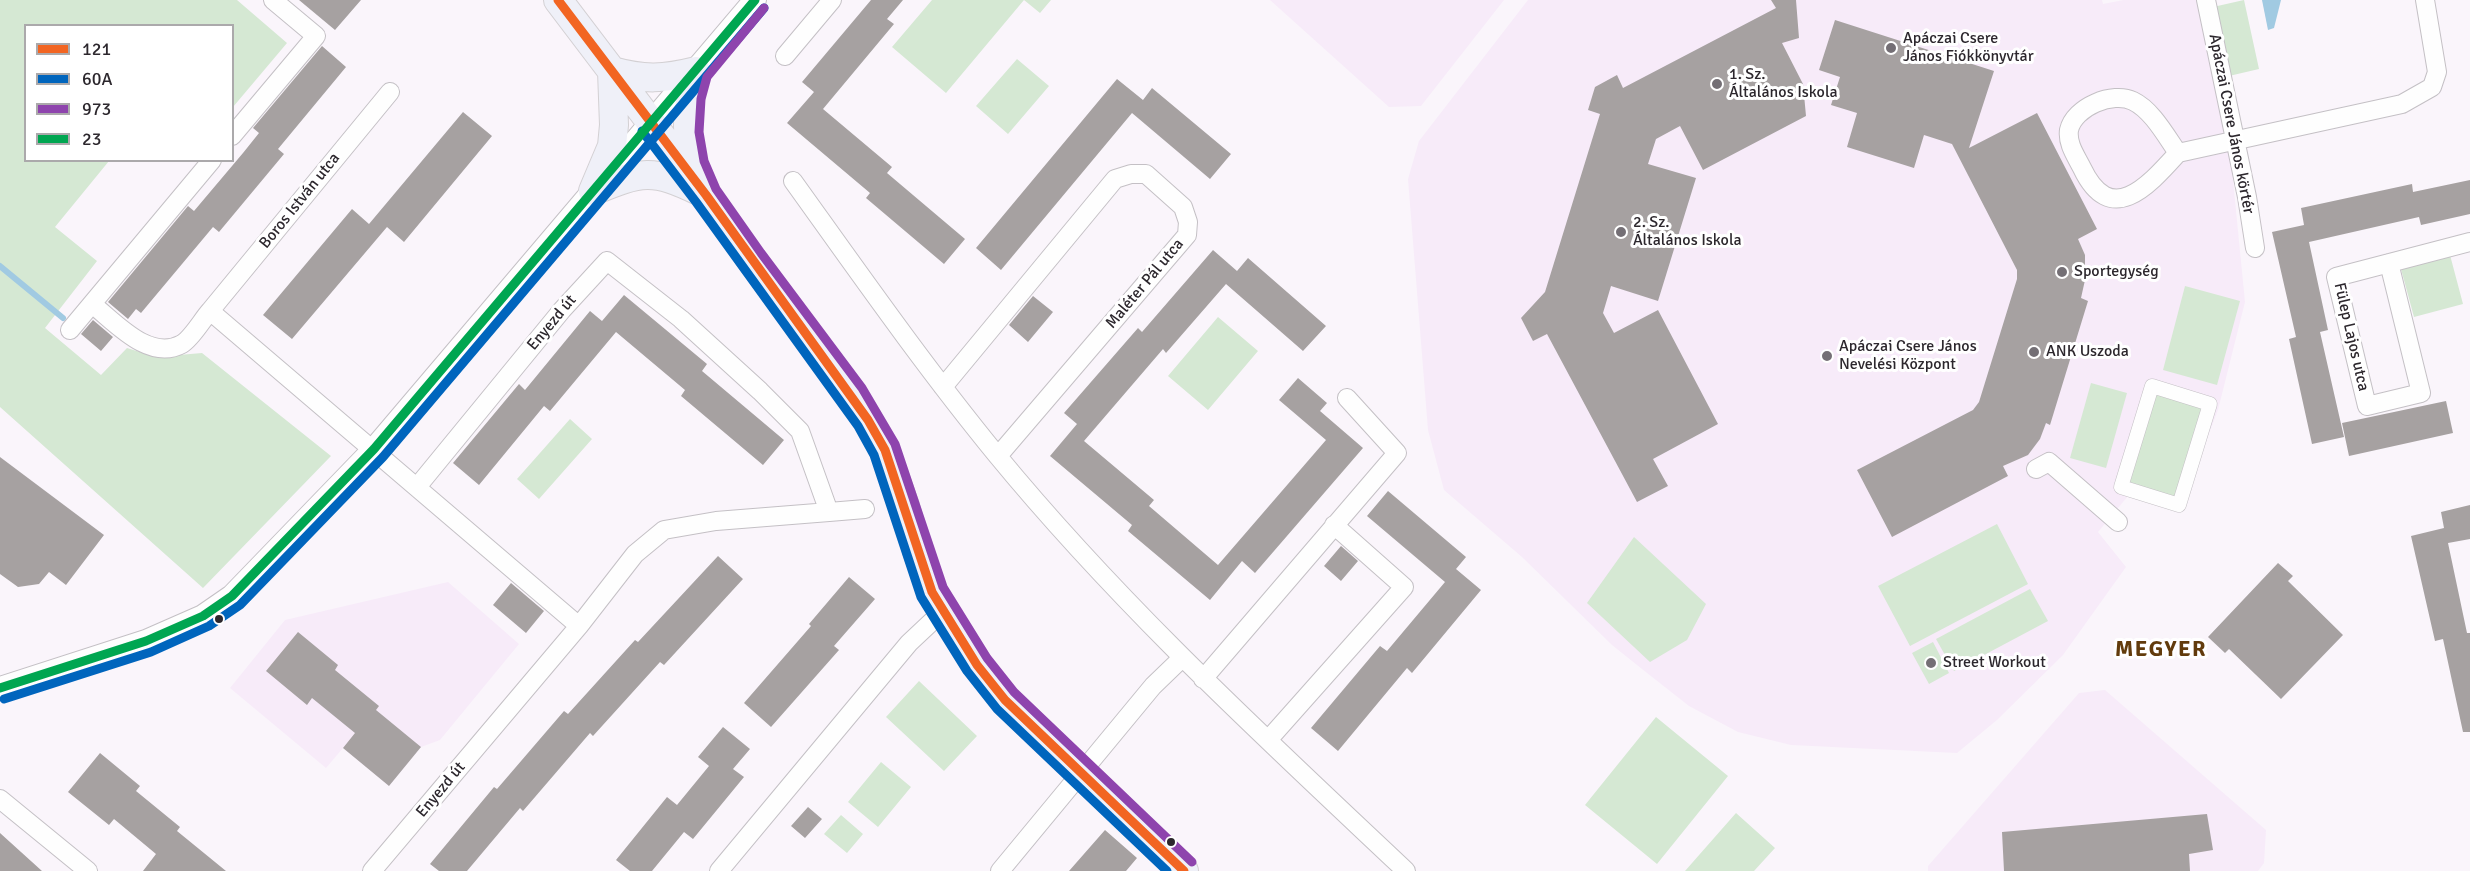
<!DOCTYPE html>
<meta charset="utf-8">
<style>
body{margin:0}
#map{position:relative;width:2470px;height:871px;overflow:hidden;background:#faf5fb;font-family:Signika,sans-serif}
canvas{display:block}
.legend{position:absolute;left:24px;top:24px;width:210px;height:138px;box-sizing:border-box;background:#fff;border:2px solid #aba9ab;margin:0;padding:8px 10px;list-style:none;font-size:18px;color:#2c272d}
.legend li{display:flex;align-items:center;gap:12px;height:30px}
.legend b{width:30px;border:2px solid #aba9ab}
</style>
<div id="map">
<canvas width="2470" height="871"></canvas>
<ul class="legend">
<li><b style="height:8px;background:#f26522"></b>121</li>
<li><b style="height:8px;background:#0065bd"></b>60A</li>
<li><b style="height:8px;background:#8e44ad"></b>973</li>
<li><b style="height:8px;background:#00a651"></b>23</li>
</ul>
</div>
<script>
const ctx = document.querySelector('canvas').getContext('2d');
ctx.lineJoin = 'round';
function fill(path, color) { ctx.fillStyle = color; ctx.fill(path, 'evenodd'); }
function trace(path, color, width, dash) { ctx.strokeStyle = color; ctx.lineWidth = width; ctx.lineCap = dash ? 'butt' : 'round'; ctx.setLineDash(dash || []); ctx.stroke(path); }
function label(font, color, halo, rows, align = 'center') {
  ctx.font = font + ' Signika,sans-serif'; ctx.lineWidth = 6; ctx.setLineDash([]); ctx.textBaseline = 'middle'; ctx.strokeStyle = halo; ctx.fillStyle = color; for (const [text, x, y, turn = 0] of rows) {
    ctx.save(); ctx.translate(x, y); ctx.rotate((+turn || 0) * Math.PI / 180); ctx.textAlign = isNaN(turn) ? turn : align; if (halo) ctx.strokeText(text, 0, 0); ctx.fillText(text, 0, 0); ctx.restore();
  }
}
fill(new Path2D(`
 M1270,0H1504L1421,106L1389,107Z
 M1528,0H2102L2103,4L2124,0H2197L2232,170L2245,302L2218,410L2180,509L2128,496L2098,532L2126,567L2063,655L1997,720L1957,753L1791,745L1738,732L1689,706L1642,669L1612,645L1522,557L1444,490L1428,430L1408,179L1419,141Z
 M448,582L519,644L440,740L421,747L389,786L343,748L326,768L230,688L285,620Z
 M2105,690L2266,830L2264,863L2258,871H1928V866L2079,693Z`), '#f7ebf9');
fill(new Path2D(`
 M0,0H237L287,43L233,107L232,26H26V160L109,161L55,227L97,261L45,328L101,375L127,348L156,357L202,353L331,456L203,588L0,407Z
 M932,0H1051L1040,13L1024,0L946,93L892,47Z
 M2244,0L2259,69L2229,76L2213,7Z
 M1017,59L1049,86L1008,134L976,106Z
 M2450,255L2463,304L2414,317L2401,269Z
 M2185,286L2240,301L2217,385L2163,370Z
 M1218,317L1258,351L1208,410L1168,376Z
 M2091,383L2127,393L2106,468L2070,458Z
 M2155,392L2206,408L2177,500L2126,484Z
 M570,419L592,439L539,499L517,479Z
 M1997,524L2028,584L1910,646L1878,586Z
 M1634,537L1706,604L1687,640L1650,662L1587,603Z
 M2030,589L2048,621L1954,671L1936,639Z
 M1933,642L1949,673L1929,684L1912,653Z
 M919,681L977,736L944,771L886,717Z
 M1656,717L1728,776L1657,864L1585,805Z
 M881,762L911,787L878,827L848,802Z
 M1736,813L1775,848L1754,871H1685Z
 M841,815L863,834L847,853L824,834Z`), '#d5e8d3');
fill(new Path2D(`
 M2262,0H2281L2274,28L2268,30Z`), '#a1cae2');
trace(new Path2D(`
 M0,266L63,318`), '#a1cae2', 6);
fill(new Path2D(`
 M299,0H361L335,30Z
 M871,0H903L887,19L894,24L823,109L892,167L887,173L965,239L944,264L866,198L870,193L787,123L814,92L802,82Z
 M1771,0H1796L1799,38L1782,43L1803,84L1806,116L1703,170L1680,126L1656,139L1648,164L1696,178L1658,301L1611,286L1603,313L1614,333L1658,310L1718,424L1653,459L1668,486L1637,502L1547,334L1533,341L1521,318L1545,292L1600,114L1588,110L1595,87L1617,75L1623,88L1776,8Z
 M1835,20L1994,71L1969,148L2037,113L2097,229L2078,239L2085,255V280L2081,298L2088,301L2050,425L2046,423L2040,439L2028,455L2003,466L2008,476L1892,537L1857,470L1973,410L1979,402L2017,279V270L1952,144L1924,135L1914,168L1847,147L1857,113L1831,105L1840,77L1819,70Z
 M322,46L346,67L278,149L284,154L219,232L213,227L141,313L136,309L128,319L108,302L188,206L194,211L243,153L259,133L253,128Z
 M1117,79L1143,100L1152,88L1231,154L1210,179L1132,113L1001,270L976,248Z
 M463,112L492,136L404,242L387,227L292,339L263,315L352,209L369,224Z
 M2470,180V214L2421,225L2419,217L2309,242L2328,330L2320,332L2344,437L2312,444L2289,339L2296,337L2272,232L2304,225L2301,208L2412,184L2413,192Z
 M1213,250L1237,271L1248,258L1326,326L1303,351L1226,284L1166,353L1163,349L1084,441L1154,500L1149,506L1218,565L1326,440L1279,400L1298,378L1327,403L1320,411L1363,448L1255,573L1242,561L1210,600L1128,531L1132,525L1050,456L1077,424L1064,413L1138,328L1142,332Z
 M624,295L707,364L702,371L784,440L763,465L681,396L685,390L616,332L550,411L544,406L479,485L453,463L519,384L525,390L590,311L602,321Z
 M1033,296L1053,312L1028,342L1009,325Z
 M93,320L113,337L101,351L81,334Z
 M2446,401L2453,433L2349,456L2342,423Z
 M0,457L104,535L66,585L49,572L39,584L18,587L0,574Z
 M1388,491L1466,557L1456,569L1481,590L1412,673L1407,668L1338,751L1311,728L1380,646L1387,651L1445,582L1367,516Z
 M2470,505V539L2448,543L2467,633H2470V732H2463L2443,639L2435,641L2411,536L2444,528L2441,512Z
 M1341,546L1358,561L1341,581L1324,566Z
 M718,556L743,579L664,665L660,662L593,736L590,733L523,811L520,808L467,871H439L430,864L494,787L497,789L564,711L568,714L635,640L638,642Z
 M2278,563L2293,576L2288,581L2343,635L2281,699L2229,649L2225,653L2208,637Z
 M849,577L875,599L834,646L839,650L771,727L744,703L811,626L809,624Z
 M511,583L544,611L526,633L493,605Z
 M298,632L338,665L335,670L379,706L376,710L421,747L389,786L343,748L355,733L312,698L307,705L266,671Z
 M723,727L750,749L733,769L744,777L693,839L684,832L652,871H630L616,860L667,797L677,805L709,766L698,757Z
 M100,753L140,786L136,791L180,827L177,831L226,871H143L156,854L114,819L109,825L68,792Z
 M808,807L822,819L805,838L791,826Z
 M2207,814L2213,850L2189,854L2190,871H2004L2002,832Z
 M1105,830L1137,858L1126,871H1069Z
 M0,833L42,871H0Z`), '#a6a1a1');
const pedestrian = new Path2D(`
 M2152,386L2210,404L2179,505L2121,487Z`);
const minor = new Path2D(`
 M2206,0L2247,197L2255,248
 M785,56L832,0
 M390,92L210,311L579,626
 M232,136L316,36L273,0
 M2178,153C2166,136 2152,110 2133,101C2113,91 2074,107 2069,130C2067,144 2076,156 2082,168C2111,229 2149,185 2178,153L2402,104L2432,87L2437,72L2425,0
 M793,181C859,273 924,366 996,454C1120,605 1264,737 1406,871
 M2389,263L2421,393L2367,406L2336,277L2470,242
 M92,304C115,322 149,362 182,344C192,338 202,320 210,311
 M70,330L212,160
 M943,387L1115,179L1131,174H1146L1183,207L1188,222L1187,235L998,456
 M2036,469L2049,462L2118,522
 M829,512L865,509
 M1203,679L1397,453L1347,398
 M1268,740L1404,587L1334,525
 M0,799L88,871
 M372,871L579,626L635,554L664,530L716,521L829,512L800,431L760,391L681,319L607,261L562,310L417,487
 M719,871L909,643L942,612
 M1000,871L1153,686L1181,659`);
const tertiary = new Path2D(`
 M0,688L146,641L203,616L232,596L374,449L755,0`);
const primary = new Path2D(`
 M558,0L706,195L751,260L852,395L868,420L885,450L905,506L917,551L932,592L977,665L1005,700L1184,871
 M612,71C644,80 664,79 696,71
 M696,71C687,106 683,143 698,177
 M593,191L612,146L614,125L612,71
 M593,191C642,171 652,168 701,192`);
trace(pedestrian, '#c4c0c5', 15);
trace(minor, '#c4c0c5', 20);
trace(tertiary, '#c4c0c5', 24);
trace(primary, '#d3d0d3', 30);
trace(pedestrian, '#fefefe', 14);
trace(minor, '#fefefe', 18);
trace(tertiary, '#fefefe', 22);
trace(primary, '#eff0f8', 28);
trace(new Path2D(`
 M558,0L706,195L868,420L885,450L932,592L977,665L1005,700L1184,871`), '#f26522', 9);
trace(new Path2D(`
 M642,131L696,202L858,426L874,455L921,597L967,671L997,709L1167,871
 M4,699L151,652L209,626L240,605L383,457L764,8`), '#0065bd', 9);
trace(new Path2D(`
 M764,8L707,77L701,99L699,132L704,161L716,189L761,253L862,388L895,444L943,587L987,658L1014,692L1192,862`), '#8e44ad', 9);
trace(new Path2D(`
 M0,688L146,641L203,616L232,596L374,449L755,0`), '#00a651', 9);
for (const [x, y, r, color] of [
 [1891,48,6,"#746f75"],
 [1717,84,6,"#746f75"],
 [1621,232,6,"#746f75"],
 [2062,272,6,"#746f75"],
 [2034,352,6,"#746f75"],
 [1827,356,6,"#746f75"],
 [219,619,5,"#2c272d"],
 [1931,663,6,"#746f75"],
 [1171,842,5,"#2c272d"]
]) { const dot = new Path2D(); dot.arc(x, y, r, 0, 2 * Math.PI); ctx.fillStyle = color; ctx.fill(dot); trace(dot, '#fff', 2); }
label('16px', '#2c272d', '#fff', [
 ["Apáczai Csere",1903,39],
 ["János Fiókkönyvtár",1903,57],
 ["1. Sz.",1729,75],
 ["Általános Iskola",1729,93],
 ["2. Sz.",1633,223],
 ["Általános Iskola",1633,241],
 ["Sportegység",2074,272],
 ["Apáczai Csere János",1839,347],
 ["Nevelési Központ",1839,365],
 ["ANK Uszoda",2046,352],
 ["Street Workout",1943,663]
], 'left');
label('16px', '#2c272d', '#fff', [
 ["Apáczai Csere János körtér",2231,124,79],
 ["Boros István utca",300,201,-51],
 ["Maléter Pál utca",1145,284,-50],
 ["Enyezd út",552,323,-50],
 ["Fülep Lajos utca",2351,337,77],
 ["Enyezd út",441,790,-50]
]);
ctx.letterSpacing = '1.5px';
label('bold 22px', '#623b0c', '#fff', [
 ["MEGYER",2161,650]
]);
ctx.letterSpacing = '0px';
</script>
